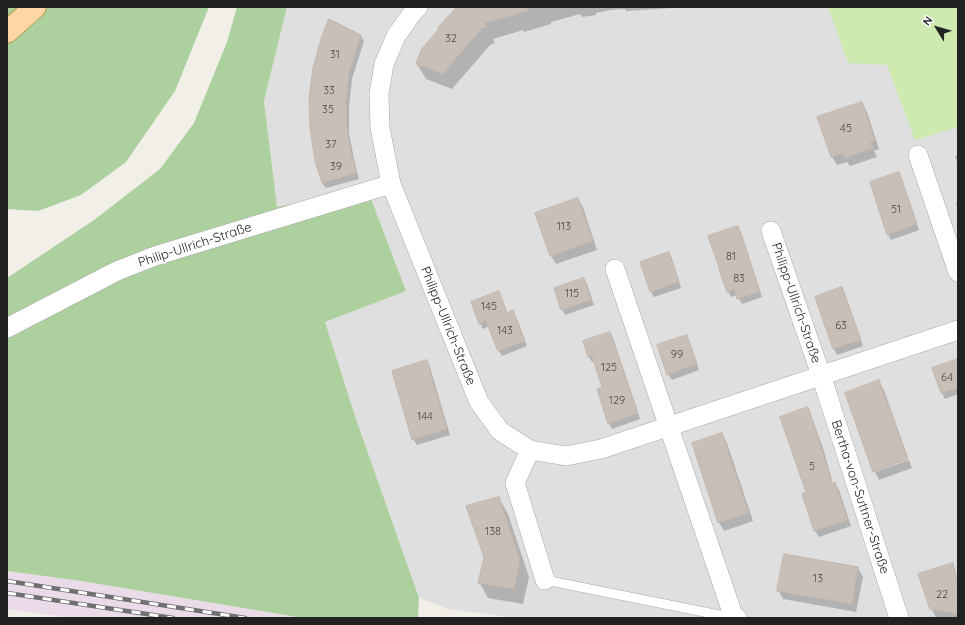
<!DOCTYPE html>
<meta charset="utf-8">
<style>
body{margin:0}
#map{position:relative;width:965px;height:625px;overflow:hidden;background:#f2efe9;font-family:Quicksand,sans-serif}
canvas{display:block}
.frame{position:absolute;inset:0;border:8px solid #222;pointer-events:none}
.north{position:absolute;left:917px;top:8px;width:40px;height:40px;-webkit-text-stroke:3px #fff;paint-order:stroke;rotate:307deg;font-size:11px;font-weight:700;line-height:16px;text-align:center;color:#222}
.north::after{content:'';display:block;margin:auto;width:14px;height:18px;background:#222;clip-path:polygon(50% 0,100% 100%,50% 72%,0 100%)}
</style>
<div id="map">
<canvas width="965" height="625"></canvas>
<div class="frame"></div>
<div class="north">N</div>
</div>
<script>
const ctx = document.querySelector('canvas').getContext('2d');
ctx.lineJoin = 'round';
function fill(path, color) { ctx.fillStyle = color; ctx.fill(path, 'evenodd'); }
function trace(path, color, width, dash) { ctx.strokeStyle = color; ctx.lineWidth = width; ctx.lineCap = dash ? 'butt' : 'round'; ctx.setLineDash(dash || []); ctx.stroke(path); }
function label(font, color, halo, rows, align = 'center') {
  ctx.font = font + ' Quicksand,sans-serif'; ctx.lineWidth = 4; ctx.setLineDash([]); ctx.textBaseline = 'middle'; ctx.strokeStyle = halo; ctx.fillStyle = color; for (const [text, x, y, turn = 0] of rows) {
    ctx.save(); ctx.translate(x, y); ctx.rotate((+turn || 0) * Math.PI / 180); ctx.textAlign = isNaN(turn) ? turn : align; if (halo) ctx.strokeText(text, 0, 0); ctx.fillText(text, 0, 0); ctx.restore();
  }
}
fill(new Path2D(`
 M287,7H958V618H517L448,609L419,598L355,416L325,322L406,291L367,188L277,208L264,101Z`), '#e0dfdf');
fill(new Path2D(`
 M7,571L81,581L303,618H70L7,609Z`), '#ebdbe8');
fill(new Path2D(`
 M828,7H958V127L915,140L887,65L848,63Z`), '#cdebb0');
fill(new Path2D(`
 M7,7H209L175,91L126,162L81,195L38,211L7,209Z
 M237,7H287L264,101L277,207L367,188L406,291L325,322L355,416L419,598L418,618H303L81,581L7,571V278L94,220L160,169L194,123L227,42Z`), '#add19e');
fill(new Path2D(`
 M465,7H688L626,11L625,9L610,10L596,13V15L582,17L580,14L551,22V24L524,32L523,30L493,39L495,43L490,45L452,89L426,79L417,64Z
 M361,36L364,41L352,79L349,107V133L354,159L359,179L326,188L322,183L316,160Z
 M862,103L867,112L879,149L874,151L877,157L850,166L847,162L837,165L832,157L819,118Z
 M958,155V164L955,156Z
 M899,173L902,179L919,230L891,240L888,234Z
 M578,199L583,207L597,250L556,264L551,256L536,213Z
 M958,202V211L956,203Z
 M737,227L741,232L762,297L742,304L737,295L731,297L728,291Z
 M668,253L672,259L681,288L654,297L651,292Z
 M583,279L587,284L594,305L565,315L562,309Z
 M842,288L845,294L863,346L837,355L834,349L816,297Z
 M501,298L507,314L516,317L527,346L502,356L499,351L489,326L483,329L480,323Z
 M610,333L613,338L640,419L612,429L609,423L604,388L595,361L592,362L589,357Z
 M686,336L689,341L699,370L672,380L668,374Z
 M958,360V394L945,399L942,393L934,369Z
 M426,362L430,367L450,435L417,445L413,439Z
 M879,382L884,390L908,458L874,470Z
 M807,408L811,415L823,448L833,484H835L839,490L851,526L819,537L815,531L807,493Z
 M722,434L727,443L753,521L724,531L719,522Z
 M909,460L912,468L879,480L875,472Z
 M499,498L508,514L529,577L523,604L488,598L479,582Z
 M858,568L863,577L856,612L783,599L779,591Z
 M919,574L958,582V618H942L936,617L931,608Z`), '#0003');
const building = new Path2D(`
 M457,7H527L528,11L485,23L487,27L481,29L443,74L416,64L421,50L439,29L438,28Z
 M329,19L361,35L349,73L346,101L347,126L351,153L357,173L322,183L315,161L310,128L309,99L313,68L321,39Z
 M862,102L875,141L870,142L873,148L844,158L843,153L831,157L817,117Z
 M899,172L917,224L887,235L870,182Z
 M578,198L593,241L550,256L535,213Z
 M738,226L760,292L737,299L734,289L727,292L719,270H720L708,236Z
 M669,252L679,282L650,292L640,262Z
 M584,278L591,300L561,310L554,288Z
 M842,287L861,340L833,349L815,297Z
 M499,291L507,313L513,310L525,341L498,351L486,321L479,324L471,302Z
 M610,332L638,413L608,424L597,389L602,387L592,356L588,357L583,341Z
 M687,335L697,364L667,375L657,345Z
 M958,359V388L941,393L932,368Z
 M427,360L447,429L412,440L392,371Z
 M879,380L908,459L873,472L845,393Z
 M808,407L819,440L832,484L835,482L848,520L814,531L802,494L806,492L780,417Z
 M722,433L749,513L718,523L692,443Z
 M499,497L520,560L514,589L478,583L484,557L466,506Z
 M784,554L858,567L852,604L777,591Z
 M953,563L958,583V614L930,609L918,574Z`);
fill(building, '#c7bfb8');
trace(building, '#c4b6ab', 1);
const lane = new Path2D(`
 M545,580L734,618`);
const street = new Path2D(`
 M418,7L413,12L396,36L384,64L379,94L380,128L391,184L479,402L500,431L530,450L566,456L601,449L958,330
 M918,155L958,272
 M771,231L821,375L899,618
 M615,269L734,618H737
 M7,328L117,271L155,256L391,184
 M530,450L515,483L545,580`);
const primary = new Path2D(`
 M7,32L35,7`);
trace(lane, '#a9a9a9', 10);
trace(street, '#a9a9a9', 20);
trace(primary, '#a06b00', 23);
trace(lane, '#fff', 9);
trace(street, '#fff', 19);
trace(primary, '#fcd6a4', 22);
const rail = new Path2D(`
 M7,581L245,618
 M7,593L173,618`);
trace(rail, '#707070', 4.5);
trace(rail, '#fff', 3, [9]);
label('11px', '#4b4948', null, [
 ["32",451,39],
 ["31",335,55],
 ["33",329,91],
 ["35",328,110],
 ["45",846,129],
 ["37",331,145],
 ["39",336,167],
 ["51",896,210],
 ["113",564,227],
 ["81",731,257],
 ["83",739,279],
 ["115",572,294],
 ["145",489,307],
 ["63",841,326],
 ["143",505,331],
 ["99",677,355],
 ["125",609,368],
 ["64",947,378],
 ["129",617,401],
 ["144",425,417],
 ["5",812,467],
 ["138",493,532],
 ["13",818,579],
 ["22",942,595]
]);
label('13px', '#222', '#fff', [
 ["Philip-Ullrich-Straße",195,245,-18],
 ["Philipp-Ullrich-Straße",796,303,71],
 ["Philipp-Ullrich-Straße",448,326,68],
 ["Bertha-von-Suttner-Straße",860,497,72]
]);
</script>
